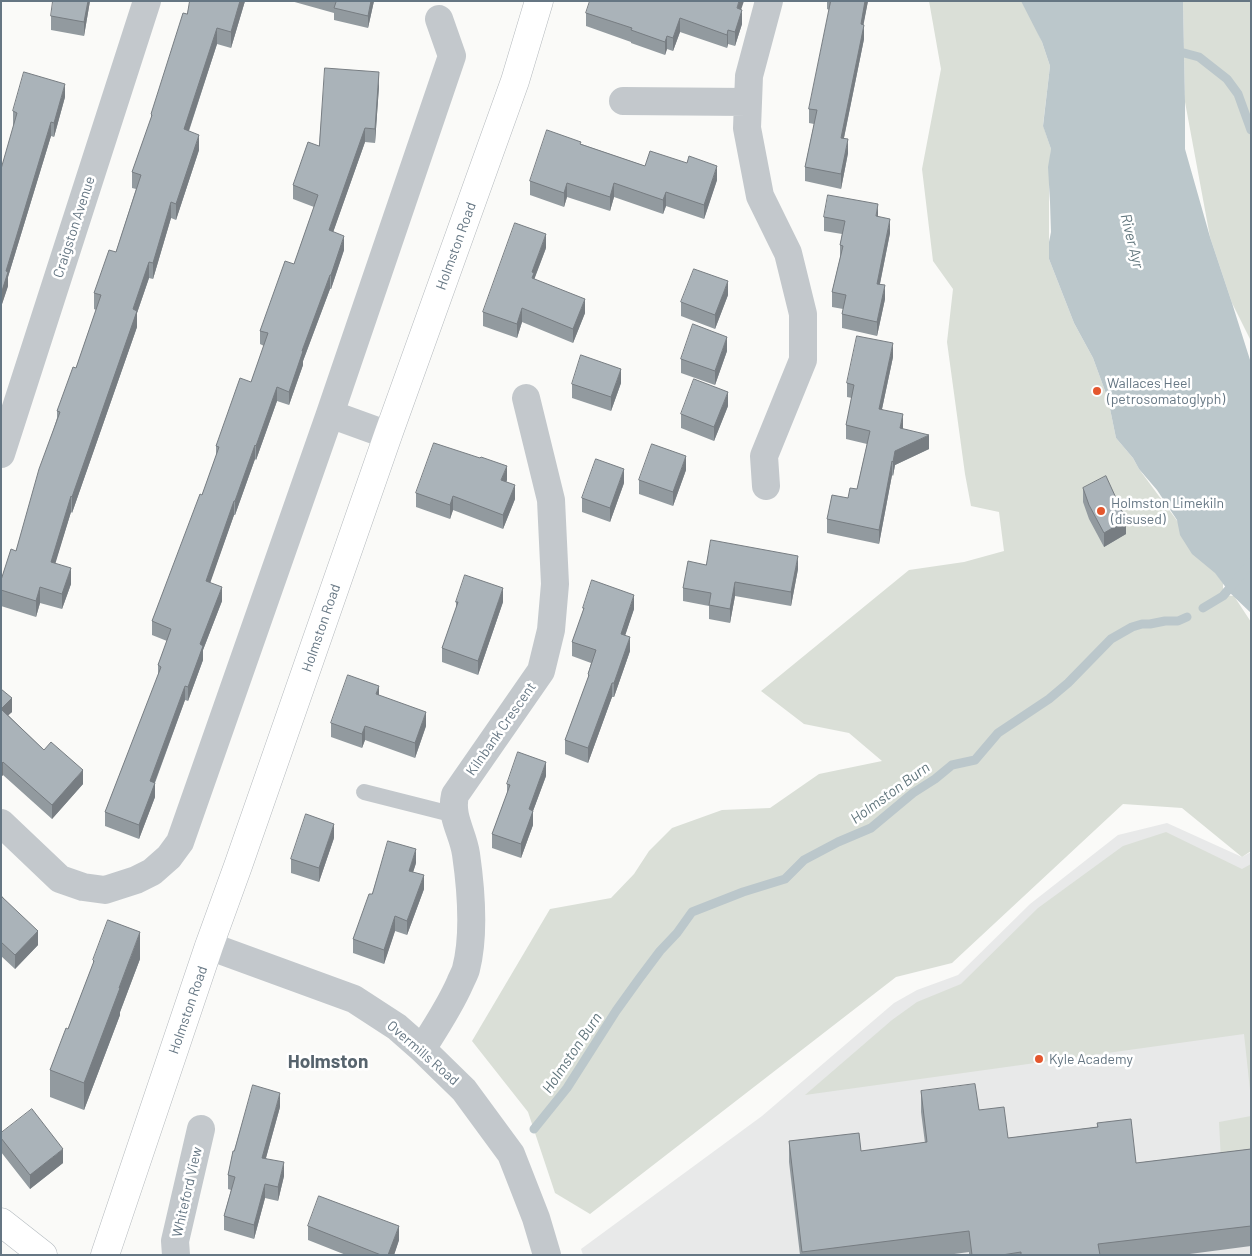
<!DOCTYPE html>
<style>
body{margin:0}
#map{position:relative;width:1252px;height:1256px;overflow:hidden;background:#fafaf8;font-family:Barlow,sans-serif}
canvas{display:block}
.frame{position:absolute;inset:0;border:2px solid #657683;pointer-events:none}
</style>
<div id="map">
<canvas width="1252" height="1256"></canvas>
<div class="frame"></div>
</div>
<script>
const ctx = document.querySelector('canvas').getContext('2d');
ctx.lineJoin = 'round';
function fill(path, color) { ctx.fillStyle = color; ctx.fill(path, 'evenodd'); }
function trace(path, color, width, dash) { ctx.strokeStyle = color; ctx.lineWidth = width; ctx.lineCap = dash ? 'butt' : 'round'; ctx.setLineDash(dash || []); ctx.stroke(path); }
function label(font, color, halo, rows, align = 'center') {
  ctx.font = font + ' Barlow,sans-serif'; ctx.lineWidth = 5; ctx.setLineDash([]); ctx.textBaseline = 'middle'; ctx.strokeStyle = halo; ctx.fillStyle = color; for (const [text, x, y, turn = 0] of rows) {
    ctx.save(); ctx.translate(x, y); ctx.rotate((+turn || 0) * Math.PI / 180); ctx.textAlign = isNaN(turn) ? turn : align; if (halo) ctx.strokeText(text, 0, 0); ctx.fillText(text, 0, 0); ctx.restore();
  }
}
fill(new Path2D(`
 M1167,823L1242,857L1251,852V1255H583L581,1249L762,1116L894,1003L917,990L958,975L1030,904L1118,835Z`), '#e8e9e9');
fill(new Path2D(`
 M929,1H1024L1042,42L1050,66L1043,125L1051,149L1049,179V259L1074,323L1093,358L1108,399L1116,438L1133,458L1139,469L1223,583V595L1234,596L1251,622V851L1242,857L1182,808L1123,804L952,963L896,977L590,1214L555,1193L528,1112L472,1041L550,909L611,898L634,874L649,851L672,828L722,810L770,808L819,774L882,761L849,733L804,724L761,691L909,570L964,562L1004,551L999,512L971,506L965,474L947,342L953,289L933,261L922,169L941,69Z
 M1183,1H1251V341L1232,303L1210,237L1185,102Z
 M1166,832L1242,869L1251,864V1099L1244,1034L805,1095L892,1020L917,1002L961,984L1038,908L1123,846Z
 M1251,1116V1156L1221,1160L1219,1122Z`), '#dadfd7');
fill(new Path2D(`
 M1021,1H1183L1185,102V149L1210,237L1232,303L1251,363V613L1230,593L1215,573L1192,554L1180,535L1177,520L1157,490L1139,469L1133,458L1116,438L1108,399L1093,358L1074,323L1049,259V242L1051,232L1050,202L1048,167L1051,149L1043,126L1050,66L1042,42Z`), '#bbc7cb');
trace(new Path2D(`
 M1184,53L1199,57L1227,79L1238,94L1251,130
 M1203,608L1223,596L1251,563
 M534,1129L567,1088L616,1011L639,979L660,951L677,933L692,912L743,892L785,879L804,860L838,842L871,828L913,793L935,779L952,765L975,760L998,733L1049,699L1068,683L1111,639L1132,627L1142,624H1150L1165,621H1178L1187,617`), '#bbc7cb', 9);
const secondary = new Path2D(`
 M1,1222L43,1255`);
const primary = new Path2D(`
 M105,1255L209,946L238,866L388,435L515,81L539,1`);
trace(secondary, '#b3babf', 29);
trace(primary, '#b5babe', 29);
trace(new Path2D(`
 M364,792L455,815`), '#c3c8cc', 16);
trace(new Path2D(`
 M623,101L748,102
 M330,414L388,435
 M1,454L147,1
 M766,486L764,456L803,360V314L788,253L760,196L747,128L749,76L769,1
 M1,823L60,879L83,887L105,890L136,880L152,872L169,857L180,842L330,414L452,56L439,19
 M209,946L354,999L397,1027L422,1049L464,1090L511,1154L536,1218L547,1255
 M422,1049C436,1027 450,1006 460,983C462,978 465,973 466,969C475,934 471,889 466,854C463,833 450,817 455,795L541,671L551,630L555,584L551,500L526,398
 M176,1255L175,1241L201,1129`), '#c3c8cc', 28);
trace(secondary, '#fff', 28);
trace(primary, '#fff', 28);
fill(new Path2D(`
 M90,1L84,36L51,30V16Z
 M245,1L231,48L217,44L189,131L199,150L176,220L171,218L153,279L149,278L137,313V327L72,513L71,512L55,563L71,584L62,609L40,603L36,617L1,606V580L16,551L57,418V411L76,368L96,310L94,309V293L116,252L136,189L132,188V172L151,119V114L187,14Z
 M291,1H374L368,28L334,20V13Z
 M827,1H868L863,25L864,39L844,138L848,153L841,189L805,181V167L814,124L809,123V109L829,10L827,9Z
 M741,10L742,24L735,46L728,44L727,48L680,32L673,51L667,49L665,55L631,43V42L586,26V13Z
 M379,86L375,143L365,142L333,232L344,250L331,289H330L303,361V365L289,405L277,401L256,460L255,459L235,515H234L210,582L222,601L203,650V660L188,701L185,700L155,783V797L139,839L105,826V812L158,676V665L167,641L152,635V621L202,495L216,456V446L251,382L264,346L260,344V331L294,264L314,207L293,199V185L319,146Z
 M65,97L54,137L51,136L8,277V286L1,307L14,125H13V111Z
 M581,144L645,166L717,180L704,219L666,206L663,214L614,197L610,211L567,197L564,207L530,195V181Z
 M824,217H878L890,233L880,284L885,299L877,336L842,328V314L843,309L832,307V292L840,258V245L842,234L824,231Z
 M546,248L534,279L585,313L573,343L522,322L517,338L483,326V312Z
 M728,295L715,329L681,316V302Z
 M727,351L715,385L681,373V359Z
 M893,357L882,409L903,429L929,449L895,465L893,476L892,475L879,544L827,533V519L857,489L867,444L846,439V425L852,398L847,397V383Z
 M621,383L611,411L572,398V384Z
 M728,406L714,441L681,428V414Z
 M686,470L673,506L639,494V480Z
 M507,480L506,482L515,499L503,529L453,510L450,519L416,507V493Z
 M624,483L610,522L582,512V498Z
 M1083,488L1126,534L1104,547L1089,519L1083,502Z
 M706,565L798,569L791,606L735,596L730,623L709,619V606L683,601V588Z
 M456,602H503L478,675L442,662V648L456,609Z
 M583,608L634,609L625,635L630,651L614,697H612L588,763L565,754V740L588,678V674L591,663L572,656V642L583,612Z
 M1,689L12,712L8,715L44,750L83,784L52,819L3,775L2,776L1,775Z
 M379,695L426,726L415,758L365,740L362,748L331,737V723Z
 M546,776L533,811V825L521,858L492,848V834L507,794V784Z
 M334,838L319,882L291,873V859Z
 M416,863L413,872L424,889L407,935L395,931L384,964L353,953V939L372,894Z
 M1,882L2,896L38,945L15,969L1,956Z
 M140,959L120,1012V1015L84,1110L50,1097V1070L68,1029L93,964V960Z
 M921,1091L979,1110L1008,1138L1097,1127V1123L1136,1163L1251,1149V1246L1182,1255H969V1252L947,1255H800L789,1162V1141L861,1151L925,1143L921,1112Z
 M280,1107L266,1158L284,1176L278,1201L265,1198L254,1239L224,1230V1216L231,1190L228,1189V1175L234,1151Z
 M1,1133L63,1163L30,1189L1,1152Z
 M308,1226L399,1240L394,1255H346L308,1240Z`), '#929a9f');
fill(new Path2D(`
 M88,1H90L84,36V22Z
 M240,1H245L231,48V32Z
 M371,1H374L368,28V16Z
 M739,1H744L737,22V8Z
 M865,1H868L861,38V24Z
 M742,10V24L735,46V32Z
 M680,18V32L673,51V38Z
 M864,25V39L841,152V138Z
 M217,28V44L184,145V129Z
 M728,30V44L727,48V35Z
 M667,36V49L665,55V42Z
 M379,72V86L375,143V129Z
 M65,84V97L54,137V123Z
 M51,122V136L8,277V286L1,307V294L6,271Z
 M365,128V142L329,244V230Z
 M199,135V150L176,220V204Z
 M848,139V153L841,189V174Z
 M717,166V180L704,219V205Z
 M567,183V197L564,207V193Z
 M614,183V197L610,211V197Z
 M666,192V206L663,214V200Z
 M171,202V218L153,279V263Z
 M878,204V218L876,216Z
 M890,219V233L877,298V284Z
 M546,234V248L534,280V287L532,272Z
 M344,236V250L331,289V275Z
 M149,262V278L137,313V327L72,513V497L133,309Z
 M330,275V289L303,361V365L289,405V392L302,351Z
 M728,281V295L715,329V315Z
 M885,285V299L877,336V322Z
 M585,299V313L573,343V329Z
 M522,308V322L517,338V324Z
 M727,337V351L715,385V371Z
 M893,343V357L879,423V409Z
 M621,369V383L611,411V397Z
 M277,387V401L256,460V446Z
 M728,392V406L714,441V427Z
 M903,414V428L900,442V428Z
 M929,435V449L895,465L893,476V462L895,451Z
 M255,445V459L235,515V501Z
 M686,456V470L673,506V492Z
 M892,461V475L879,544V530Z
 M507,466V480L501,494V480Z
 M624,469V483L610,522V508Z
 M515,485V499L503,529V515Z
 M71,496V512L51,578V562Z
 M453,496V510L450,519V505Z
 M234,501V515L206,595V581Z
 M1126,520V534L1104,547V533Z
 M798,556V569L791,606V592Z
 M71,568V584L62,609V594Z
 M735,582V596L730,623V609Z
 M40,587V603L36,617V601Z
 M222,587V601L203,650V660L188,701V687L200,644Z
 M503,588V602L478,675V661Z
 M634,595V609L621,648V634Z
 M630,637V651L614,697V683Z
 M612,683V697L588,763V748Z
 M185,686V700L150,795V781Z
 M379,686V700L376,694Z
 M12,698V712L1,722V709Z
 M426,712V726L415,758V743Z
 M365,726V740L362,748V734Z
 M3,762V775L2,776V763Z
 M546,762V776L533,811V825L521,858V844L529,809Z
 M83,770V784L52,819V805Z
 M155,783V797L139,839V825Z
 M334,824V838L319,882V868Z
 M416,849V863L409,885V871Z
 M424,875V889L407,935V921Z
 M395,916V931L384,964V950Z
 M38,931V945L15,969V955Z
 M140,932V959L120,1012V1015L84,1110V1083Z
 M280,1093V1107L262,1172V1158Z
 M63,1149V1163L30,1189V1175Z
 M284,1162V1176L278,1201V1187Z
 M265,1184V1198L254,1239V1225Z
 M399,1226V1240L394,1255H388Z`), '#777d82');
const building = new Path2D(`
 M53,1H88L84,22L51,16Z
 M190,1H240L231,32L217,28L184,129L199,135L176,204L171,202L153,263L149,262L133,309L137,311L72,497L71,496L51,562L71,568L62,594L40,587L36,601L1,590V580L11,549L16,551L39,469L60,412L57,411L73,367L76,368L101,295L94,293L109,250L116,252L141,175L132,172L152,115L151,114L183,13L187,14Z
 M334,1H371L368,16L334,8L336,2Z
 M590,1H739L737,8L742,10L735,32L728,30L727,35L680,18L673,38L667,36L665,42L631,30L632,28L586,13Z
 M831,1H865L861,24L864,25L841,138L848,139L841,174L805,167L817,110L809,109Z
 M325,68L379,72L375,129L365,128L329,230L344,236L331,275H330L302,351H303L289,392L277,387L256,446L255,445L235,501H234L206,581L222,587L200,644L203,646L188,687L185,686L150,781L155,783L139,825L105,812L161,667L158,665L171,629L152,621L200,494L202,495L219,447L216,446L240,378L251,382L268,333L260,331L285,261L294,264L318,195L293,185L308,142L319,146Z
 M24,72L65,84L54,123L51,122L6,271L8,272L1,294V169L17,113L13,111Z
 M547,130L581,142L580,144L645,166L650,151L687,163L689,156L717,166L704,205L666,192L663,200L614,183L610,197L567,183L564,193L530,181Z
 M828,195L878,204L876,216L890,219L877,284L885,285L877,322L842,314L846,295L832,292L843,246L840,245L845,221L824,217Z
 M515,223L546,234L532,272L534,273L532,278L585,299L573,329L522,308L517,324L483,312Z
 M694,269L728,281L715,315L681,302Z
 M693,324L727,337L715,371L681,359Z
 M857,336L893,343L879,409L903,414L900,428L929,435L895,451L893,462L892,461L879,530L827,519L832,495L848,498L850,488L857,489L870,431L846,425L854,385L847,383Z
 M581,355L621,369L611,397L572,384Z
 M694,379L728,392L714,427L681,414Z
 M434,443L480,458L481,457L507,466L501,480L515,485L503,515L453,496L450,505L416,493Z
 M652,444L686,456L673,492L639,480Z
 M596,459L624,469L610,508L582,498Z
 M1106,476L1126,520L1104,533L1089,505L1083,488Z
 M711,540L798,556L791,592L735,582L730,609L709,605L711,593L683,588L688,561L706,565Z
 M465,575L503,588L478,661L442,648L458,602H456Z
 M592,580L634,595L621,634L630,637L614,683H612L588,748L565,740L589,675L588,674L596,650L572,642L584,608H583Z
 M348,675L379,686L376,694L426,712L415,743L365,726L362,734L331,723Z
 M1,689L12,698L1,709L44,750L51,742L83,770L52,805L3,762L2,763L1,762Z
 M518,752L546,762L529,809L533,811L521,844L492,834L510,785L507,784Z
 M306,814L334,824L319,868L291,859Z
 M388,841L416,849L409,871L424,875L407,921L395,916L384,950L353,939L369,894H372Z
 M1,896L38,931L15,955L1,942Z
 M108,920L140,932L119,988H120L84,1083L50,1070L66,1028L68,1029L94,961L93,960Z
 M975,1084L979,1110L1004,1107L1008,1138L1098,1127L1097,1123L1131,1119L1136,1163L1251,1149V1226L1098,1244L1100,1255H1021V1252L1002,1255H972L969,1231L802,1252L789,1141L859,1133L861,1151L927,1142L921,1091Z
 M253,1085L280,1093L262,1158L284,1162L278,1187L265,1184L254,1225L224,1216L235,1177L228,1175L233,1151H234Z
 M32,1109L63,1149L30,1175L1,1138V1133Z
 M319,1196L399,1226L388,1255H381L308,1226Z`);
fill(building, '#aab3b9');
trace(building, '#777d82', 1);
for (const [x, y, r, color] of [
 [1097,391,5,"#e4572e"],
 [1101,511,5,"#e4572e"],
 [1039,1059,5,"#e4572e"]
]) { const dot = new Path2D(); dot.arc(x, y, r, 0, 2 * Math.PI); ctx.fillStyle = color; ctx.fill(dot); trace(dot, '#fff', 2); }
label('14px', '#657683', '#fff', [
 ["Craigston Avenue",74,227,-72],
 ["Holmston Road",456,246,-70],
 ["Holmston Road",321,628,-71],
 ["Kilnbank Crescent",501,729,-55],
 ["Holmston Road",188,1010,-71],
 ["Overmills Road",423,1053,41],
 ["Whiteford View",187,1192,-77]
]);
label('14px', '#657683', '#fff', [
 ["Wallaces Heel",1107,383],
 ["(petrosomatoglyph)",1107,399],
 ["Holmston Limekiln",1111,503],
 ["(disused)",1111,519],
 ["Kyle Academy",1049,1059]
], 'left');
label('italic 15px', '#60757c', '#fff', [
 ["River Ayr",1132,241,76],
 ["Holmston Burn",890,793,-36],
 ["Holmston Burn",572,1053,-56]
]);
label('bold 19px', '#57646e', '#fff', [
 ["Holmston",328,1062]
]);
</script>
